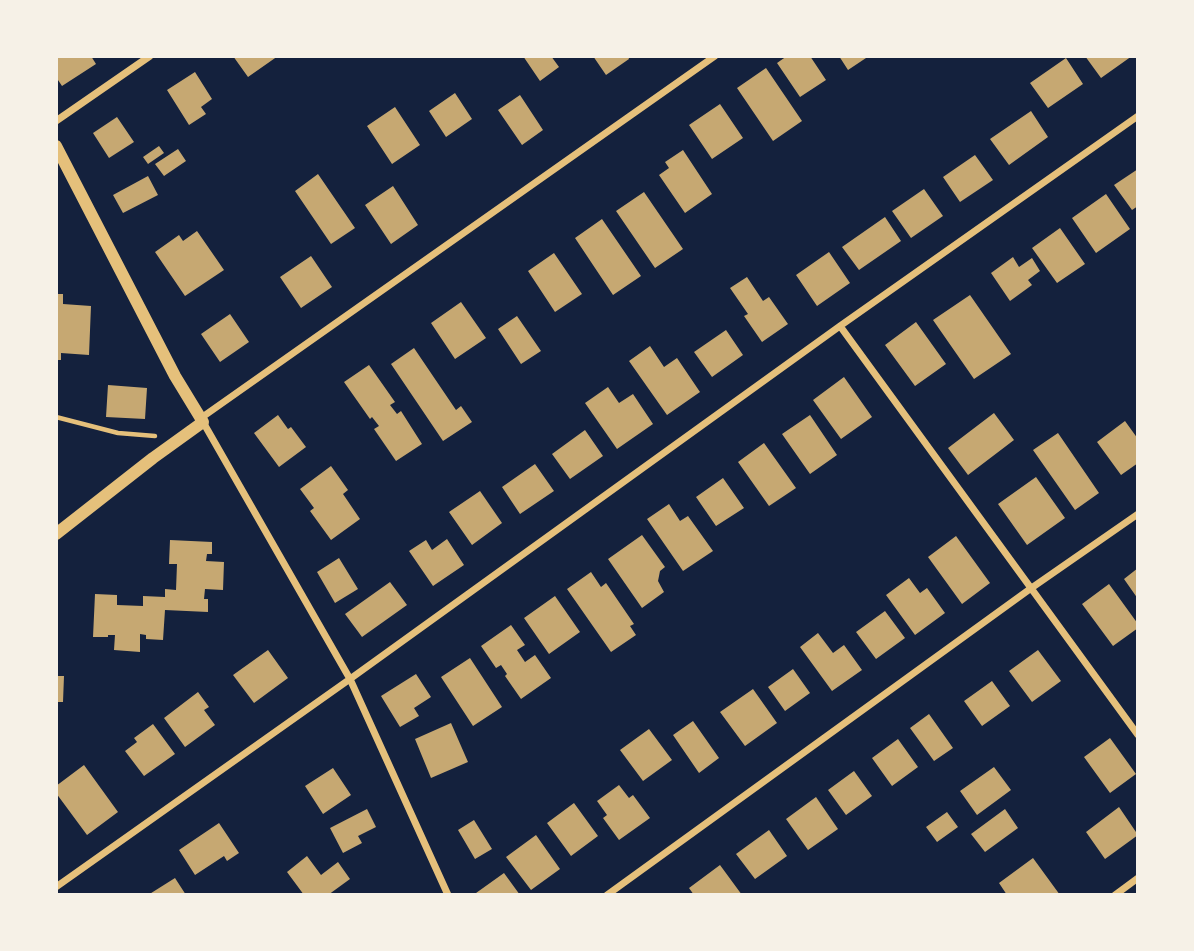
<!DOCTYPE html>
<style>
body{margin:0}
#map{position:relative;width:1194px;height:951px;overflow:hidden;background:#14213d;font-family:"Open Sans",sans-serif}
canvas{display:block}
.frame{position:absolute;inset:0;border:58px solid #f6f1e7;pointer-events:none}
</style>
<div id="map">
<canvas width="1194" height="951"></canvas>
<div class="frame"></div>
</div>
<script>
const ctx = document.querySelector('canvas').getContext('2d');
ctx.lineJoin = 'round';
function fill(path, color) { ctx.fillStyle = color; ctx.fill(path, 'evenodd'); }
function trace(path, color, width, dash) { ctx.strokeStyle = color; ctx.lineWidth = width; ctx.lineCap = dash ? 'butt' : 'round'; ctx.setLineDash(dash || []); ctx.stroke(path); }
fill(new Path2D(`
 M56,56H91L96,64L62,86L56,77Z
 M233,56H278L248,77Z
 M523,56H551L559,67L540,81Z
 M593,56H628L629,59L606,75Z
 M787,56H810L826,80L800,97L777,63Z
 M839,56H869L848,70Z
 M1085,56H1132L1101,78Z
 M1066,58L1083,84L1048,108L1030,83Z
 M766,68L802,121L773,141L737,88Z
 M195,72L212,99L201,107L206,114L189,125L167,90Z
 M455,93L472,119L446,137L429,111Z
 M520,95L543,130L522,145L498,110Z
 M720,104L743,138L712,159L689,125Z
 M395,107L420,145L392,164L367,126Z
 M1031,111L1048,137L1009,165L990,139Z
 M117,117L134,142L109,158L93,133Z
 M159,146L164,153L148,164L143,157Z
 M178,149L186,161L164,176L155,164Z
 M683,150L712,194L685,213L659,175L669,168L665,162Z
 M975,155L993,180L960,202L943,177Z
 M1138,169V206L1132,210L1114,185Z
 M318,174L355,228L331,244L295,191Z
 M148,176L158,195L123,213L113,195Z
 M393,186L418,225L391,244L365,205Z
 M924,189L943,216L911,238L892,211Z
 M644,192L683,249L655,268L616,211Z
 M1106,194L1130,229L1096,253L1072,218Z
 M885,217L901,241L859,270L842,247Z
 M602,219L641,276L613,295L575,238Z
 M1060,228L1085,264L1057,283L1032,248Z
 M197,231L224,270L185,296L155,252L179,235L183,241Z
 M829,252L850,283L817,306L796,275Z
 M554,253L582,294L555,312L528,271Z
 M311,256L332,287L301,308L280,277Z
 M1013,257L1019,267L1032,258L1040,271L1028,280L1032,285L1010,301L991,273Z
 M747,277L763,301L769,297L788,324L762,342L744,316L748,314L730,288Z
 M56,294H63V304L91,306L89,355L61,353V360H56Z
 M970,295L1011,354L974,379L933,320Z
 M461,302L486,338L455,359L431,323Z
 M230,314L249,342L220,362L201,334Z
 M517,316L541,351L521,364L498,329Z
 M916,322L946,364L915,386L885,345Z
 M726,330L743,355L712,377L694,352Z
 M650,346L664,367L677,358L700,392L667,415L629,361Z
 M414,348L456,410L461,406L472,422L443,441L391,364Z
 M369,365L395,402L390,405L397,414L401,411L422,444L396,461L374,429L379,426L372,417L370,419L344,382Z
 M844,377L872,417L841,439L813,400Z
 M108,385L147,388L145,419L106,417Z
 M608,387L619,403L633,394L653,424L617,449L585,403Z
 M994,413L1014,440L968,475L948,448Z
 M278,415L288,429L291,427L306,447L279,467L254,433Z
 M810,415L837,455L810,474L782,434Z
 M1125,421L1138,439V463L1121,475L1097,442Z
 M585,430L603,456L570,479L552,454Z
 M1058,433L1099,493L1075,510L1033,450Z
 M764,443L796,488L769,506L738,462Z
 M535,464L554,491L520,514L502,487Z
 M331,466L348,490L343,494L360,519L331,540L310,511L314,508L300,489Z
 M1036,477L1065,518L1027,545L998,504Z
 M723,478L744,508L716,526L696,497Z
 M480,491L502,523L472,545L449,512Z
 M669,504L680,521L688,516L713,551L683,571L647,519Z
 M642,535L665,567L660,571L658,581L664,592L642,608L608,559Z
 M956,536L990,583L962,604L928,557Z
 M447,539L464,565L433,586L409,551L426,540L432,550Z
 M170,540L212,542V554H207L206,561L224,562L223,590L205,589L204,599H208V612L165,610L163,640L146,639V635L140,634V652L114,650L115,635H108V637H93L95,594L117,595V605L143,606V596L165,597V589L176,590L177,564H169Z
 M339,558L358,589L335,603L317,572Z
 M1138,568V599L1124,579Z
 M591,572L601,587L606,583L634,624L630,626L636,635L611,652L567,589Z
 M909,578L920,593L927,588L945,613L915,635L886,595Z
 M390,582L407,605L362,637L345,614Z
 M1109,584L1138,624V628L1113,646L1082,604Z
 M555,596L580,632L549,654L524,618Z
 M885,611L905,638L876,659L856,632Z
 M511,625L525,645L517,650L525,662L535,655L551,678L521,699L505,676L507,674L501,665L496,668L481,646Z
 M818,633L833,653L844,645L862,670L832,691L800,647Z
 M268,650L288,678L254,703L233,675Z
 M1038,650L1061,681L1032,702L1009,671Z
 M470,658L502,707L473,726L441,677Z
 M793,669L810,693L785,711L768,687Z
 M416,674L431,697L414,708L419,716L400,727L381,696Z
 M56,676H64L63,702H56Z
 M992,681L1010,706L982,726L964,701Z
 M753,689L777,723L745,746L720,712Z
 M198,692L209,707L204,710L215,725L185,747L164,718Z
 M929,714L953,748L934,761L910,728Z
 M693,721L719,758L699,773L673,735Z
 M451,723L468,762L431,778L415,739Z
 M153,724L175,754L144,776L125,751L137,742L134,738Z
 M649,729L672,760L643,781L620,750Z
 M1110,738L1136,774L1110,793L1084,757Z
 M898,739L918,767L892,786L872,758Z
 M84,765L118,812L87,835L56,793V786Z
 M994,767L1011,790L977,815L960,791Z
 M333,768L351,795L323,814L305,786Z
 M854,771L872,796L846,815L828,790Z
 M619,785L629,798L633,795L650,818L619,840L603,818L607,815L597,801Z
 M816,797L838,829L808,850L786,819Z
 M574,803L598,836L571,856L547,823Z
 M1119,807L1138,835L1105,859L1086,832Z
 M367,809L376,827L358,836L362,843L343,853L330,828Z
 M1005,809L1018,828L985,852L971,834Z
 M947,812L958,827L937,842L926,827Z
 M474,820L492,849L475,859L458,830Z
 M219,823L239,853L227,861L224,856L195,875L179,850Z
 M769,830L787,856L755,879L736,854Z
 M536,835L560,869L531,890L506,857Z
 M307,856L321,875L338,862L350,879L328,895H304L287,872Z
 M1033,858L1060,895H1007L999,883Z
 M720,865L742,895H694L689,888Z
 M504,873L520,895H478L476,893Z
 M175,878L186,895H148Z`), '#c6a872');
trace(new Path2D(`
 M56,417L118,433L155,436`), '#e5c07b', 4.5);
trace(new Path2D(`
 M56,121L150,56
 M840,326L1138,735
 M201,418L715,56
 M203,422L350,679L448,895
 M56,887L350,679L840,326L1138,116
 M607,895L1030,589L1138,514
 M1115,895L1138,878`), '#e5c07b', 7);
trace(new Path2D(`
 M56,146L175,376L203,422L153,458L56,534`), '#e5c07b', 12);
</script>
